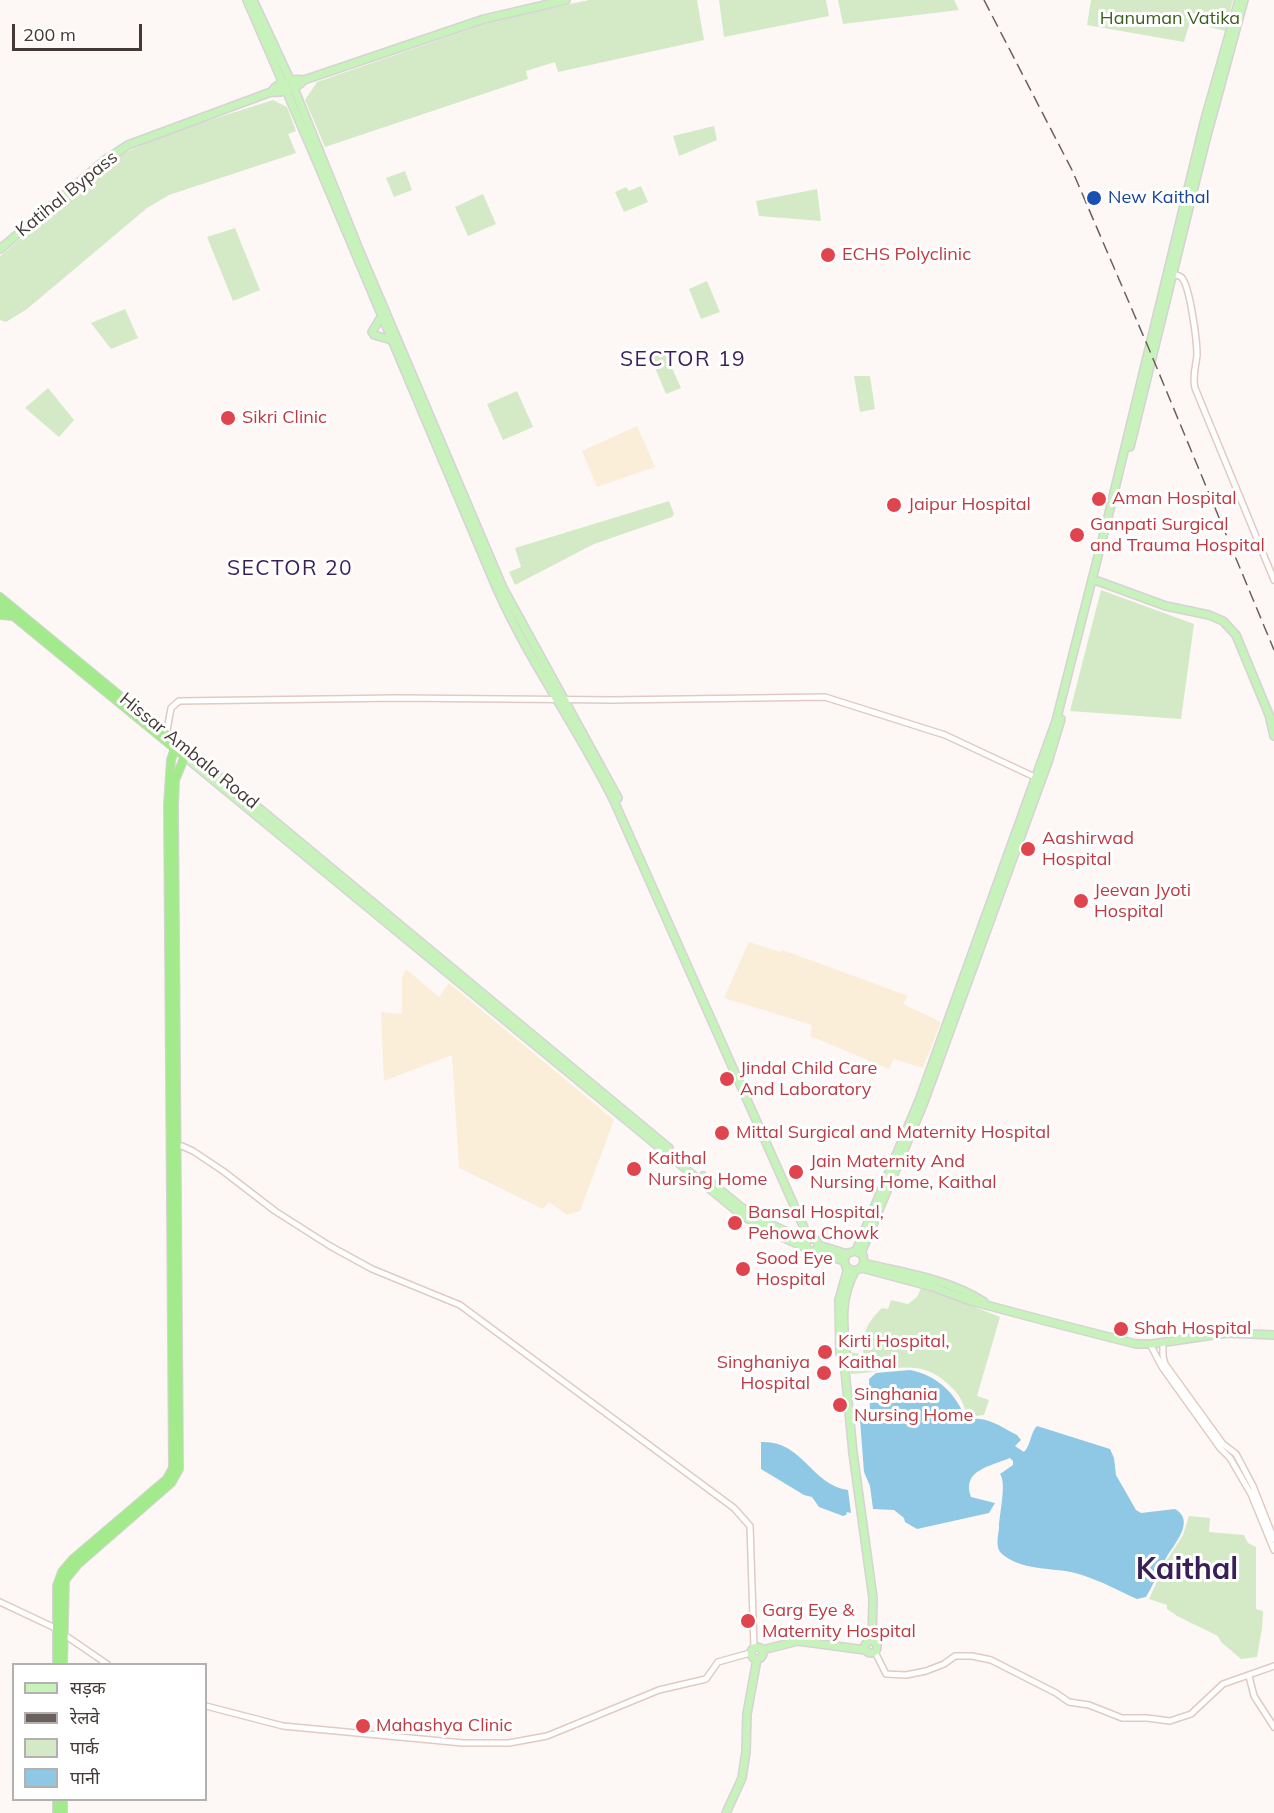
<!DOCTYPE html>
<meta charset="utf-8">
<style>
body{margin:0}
#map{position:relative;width:1274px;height:1813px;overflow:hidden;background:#fdf8f6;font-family:Mulish,"Noto Sans Devanagari",sans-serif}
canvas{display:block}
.legend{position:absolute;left:12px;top:1663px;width:195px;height:138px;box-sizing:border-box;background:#fff;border:2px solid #b4b0af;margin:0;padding:8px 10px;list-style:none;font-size:18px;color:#433936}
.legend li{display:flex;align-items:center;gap:12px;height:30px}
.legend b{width:30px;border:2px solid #b4b0af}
.scale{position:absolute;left:12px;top:24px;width:130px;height:27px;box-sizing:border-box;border:3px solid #433936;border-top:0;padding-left:8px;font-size:18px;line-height:21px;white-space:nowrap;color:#433936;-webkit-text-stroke:4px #fff;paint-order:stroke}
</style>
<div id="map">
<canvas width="1274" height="1813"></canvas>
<ul class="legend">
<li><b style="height:8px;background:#c8f2bb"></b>सड़क</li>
<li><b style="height:8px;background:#6a615e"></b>रेलवे</li>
<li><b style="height:16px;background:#d4e9c5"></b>पार्क</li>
<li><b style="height:16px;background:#8ec8e4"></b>पानी</li>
</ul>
<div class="scale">200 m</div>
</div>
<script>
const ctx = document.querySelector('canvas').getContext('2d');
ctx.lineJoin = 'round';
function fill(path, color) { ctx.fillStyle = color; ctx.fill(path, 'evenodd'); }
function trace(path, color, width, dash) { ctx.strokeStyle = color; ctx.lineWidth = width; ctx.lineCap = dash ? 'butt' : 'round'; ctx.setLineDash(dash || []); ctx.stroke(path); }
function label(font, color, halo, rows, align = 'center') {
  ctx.font = font + ' Mulish,sans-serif'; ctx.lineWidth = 6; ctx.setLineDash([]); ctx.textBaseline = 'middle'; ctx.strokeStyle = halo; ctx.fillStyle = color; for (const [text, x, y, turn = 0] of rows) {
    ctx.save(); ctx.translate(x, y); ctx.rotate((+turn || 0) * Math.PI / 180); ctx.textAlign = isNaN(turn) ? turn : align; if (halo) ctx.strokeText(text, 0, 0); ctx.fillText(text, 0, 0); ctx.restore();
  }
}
fill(new Path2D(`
 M637,426L655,467L597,487L582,451Z
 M749,942L780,952L783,950L908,996L903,1004L941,1022L923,1068L894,1059L889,1069L810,1036L812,1025L724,998Z
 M406,969L439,997L449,983L614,1120L580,1211L567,1215L549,1202L543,1209L459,1168L452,1055L384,1081L381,1012L402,1014V977Z`), '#faeed9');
fill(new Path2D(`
 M589,0H697L704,40L558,72L555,62L526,71L528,79L325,147L305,100L317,82L496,20Z
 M719,0H826L829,16L724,37Z
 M838,0H954L959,10L843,24Z
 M1091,0H1233L1225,31L1190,22L1184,42L1087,25Z
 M273,100L287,107L296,131L288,134L296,153L169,195L147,208L27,309L6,322L0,320V256L120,155L169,133Z
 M714,126L717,140L679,156L673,136Z
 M405,171L412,190L394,197L386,178Z
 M641,186L648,202L624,212L615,192L626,187L629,191Z
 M817,189L821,221L759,216L756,201Z
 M483,194L496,224L468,236L455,207Z
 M235,228L260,290L233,301L207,237Z
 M707,281L720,312L701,319L689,289Z
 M125,309L138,338L111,349L91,323Z
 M664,350L681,388L666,394L650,356Z
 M854,376H870L875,409L860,412Z
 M48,388L74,420L59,437L25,408Z
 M517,391L533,427L503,440L487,404Z
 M669,501L674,514L672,517L594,544L515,585L509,572L521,567L515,548Z
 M1101,590L1194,624L1181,719L1070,711Z
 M922,1286L1000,1317L977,1396L989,1400L984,1415L968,1417C961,1397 959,1393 942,1379C914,1357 884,1373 851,1374L849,1352L863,1354C864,1331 865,1325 882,1308L888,1309L891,1300L908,1304L917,1297Z
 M1189,1516L1210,1518L1209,1532L1244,1535L1248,1543L1256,1547V1609L1263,1611L1262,1628L1257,1657L1241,1659L1221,1642L1218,1636L1177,1616L1167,1609V1605L1149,1599L1167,1560L1183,1535Z`), '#d4e9c5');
fill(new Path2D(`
 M910,1370C939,1376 956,1394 967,1421C983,1413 1003,1428 1017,1435L1021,1440L1015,1446L1024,1452C1031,1445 1030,1433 1037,1426L1110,1449L1114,1458L1116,1475L1136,1510L1141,1513L1175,1509C1196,1521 1174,1544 1166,1558C1159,1571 1153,1585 1146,1597L1137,1599C1119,1591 1101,1581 1082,1575C1056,1566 1025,1573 1002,1554C995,1548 998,1537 999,1528C999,1515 1007,1483 1000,1474L1013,1465V1461L1010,1458C991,1466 961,1470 971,1497L995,1503L989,1513L917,1529L905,1522L904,1518L894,1510L873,1509L870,1486L864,1472L860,1420L870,1411L869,1379L876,1373Z
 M761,1442C803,1440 811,1485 848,1490L851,1513L847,1512L846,1515L843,1516L819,1507L812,1497L804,1495L761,1469Z`), '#8ec8e4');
const minor = new Path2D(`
 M1172,274C1175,275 1178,275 1181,277C1190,284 1197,342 1197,355C1196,367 1192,376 1195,388L1274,580
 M166,736L171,708L179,701L398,698L613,700L825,697L945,735L1039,779
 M176,1146H182L193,1151L223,1171L275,1211L330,1246L372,1269L460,1305L734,1508L750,1526L754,1647
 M1163,1343V1356L1165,1364L1223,1444L1236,1454L1253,1486L1274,1539
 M1150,1344L1162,1367L1220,1448L1230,1458L1251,1494L1274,1550
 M0,1602L53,1627L107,1664
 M875,1652L886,1674L906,1675L926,1671L944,1664L955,1656H972L991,1660L1056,1693L1069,1702L1089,1705L1122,1718H1147L1170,1721L1191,1714L1223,1684L1274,1666
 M1249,1676L1254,1696L1274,1727
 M206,1706L283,1726L463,1743H509L547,1736L659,1690L706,1679L718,1662L750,1653`);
const major = new Path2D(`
 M247,0L314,155L497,589C530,663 578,728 614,801L809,1239
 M253,0L294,88L358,247L503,588L618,798
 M271,92C278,82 292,78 304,80
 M0,249L105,160L128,145L271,92C282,93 297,89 304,80L484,19L566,0
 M372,332L381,317
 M374,335L392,340
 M1130,447L1205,143L1244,0
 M1092,579L1166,606L1209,615L1223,621L1236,635L1270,717L1274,723
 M1270,719L1274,736
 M187,751L236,789L669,1148
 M184,756L738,1212L761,1227L806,1248
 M703,1176L741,1207L761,1220L807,1241
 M806 1245a6 6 0 1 1 12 0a6 6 0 1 1-12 0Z
 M818,1245L847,1254
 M814,1251L844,1261
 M856,1251L863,1255L864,1263L860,1269L852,1271L846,1267L844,1259L848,1253L856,1251L920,1098L1056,721L1109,513L1205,119L1239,0
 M861,1253L924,1102L1048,762L1061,719
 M864,1263C904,1273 950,1279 984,1302
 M862,1268L933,1287L971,1301L1050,1322L1136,1344H1152L1227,1333L1274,1335
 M855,1271C840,1299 843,1322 846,1353L844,1360L853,1453L873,1598L872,1641
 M844,1360L840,1354L839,1300L848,1268
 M865 1647a6 6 0 1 1 12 0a6 6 0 1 1-12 0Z
 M751 1653a6 6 0 1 1 12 0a6 6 0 1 1-12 0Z
 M762,1650L798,1641L865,1650
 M726,1813L742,1778L746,1752L747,1714L757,1659`);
const highway = new Path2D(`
 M0,597L187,751L175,780L174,806L179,1469L171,1483L78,1564L65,1580L63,1664
 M0,605L184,756
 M0,615L12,616
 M57,1664V1586L62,1572L73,1559L167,1479L173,1468L168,805L171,760L177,742
 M57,1813V1800
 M63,1813V1800`);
trace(minor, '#e1cac2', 8);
trace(major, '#d6d3d3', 10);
trace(highway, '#d6d3d3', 10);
trace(minor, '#fff', 5);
trace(major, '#c8f2bb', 7);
trace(highway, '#a3ea8d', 8);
trace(new Path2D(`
 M984,0L1072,170L1149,349L1274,650`), '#6a615e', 1.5, [12, 6]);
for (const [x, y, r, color] of [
 [1094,198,8,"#1a4fb4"],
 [828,255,8,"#e0444e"],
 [228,418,8,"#e0444e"],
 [1099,499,8,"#e0444e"],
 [894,505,8,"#e0444e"],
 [1077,535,8,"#e0444e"],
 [1028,849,8,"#e0444e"],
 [1081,901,8,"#e0444e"],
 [727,1079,8,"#e0444e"],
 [722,1133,8,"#e0444e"],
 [634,1169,8,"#e0444e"],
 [796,1172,8,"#e0444e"],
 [735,1223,8,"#e0444e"],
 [743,1269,8,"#e0444e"],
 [1121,1329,8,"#e0444e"],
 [825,1352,8,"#e0444e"],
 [824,1373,8,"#e0444e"],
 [840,1405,8,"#e0444e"],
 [748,1621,8,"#e0444e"],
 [363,1726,8,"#e0444e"]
]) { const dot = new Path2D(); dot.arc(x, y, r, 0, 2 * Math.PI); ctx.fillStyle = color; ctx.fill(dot); trace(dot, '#fff', 2); }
label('18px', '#3c5e1c', '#fff', [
 ["Hanuman Vatika",1170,19]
]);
label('18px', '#433936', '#fff', [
 ["Katihal Bypass",67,194,-39],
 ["Hissar Ambala Road",189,751,39]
]);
label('18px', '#164399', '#fff', [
 ["New Kaithal",1108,198]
], 'left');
label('18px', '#be3a42', '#fff', [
 ["ECHS Polyclinic",842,255],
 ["Sikri Clinic",242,418],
 ["Aman Hospital",1112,499],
 ["Jaipur Hospital",908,505],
 ["Ganpati Surgical",1090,525],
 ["and Trauma Hospital",1090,546],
 ["Aashirwad",1042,839],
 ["Hospital",1042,860],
 ["Jeevan Jyoti",1094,891],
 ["Hospital",1094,912],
 ["Jindal Child Care",740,1069],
 ["And Laboratory",740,1090],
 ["Mittal Surgical and Maternity Hospital",736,1133],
 ["Kaithal",648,1159],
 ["Nursing Home",648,1180],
 ["Jain Maternity And",810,1162],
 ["Nursing Home, Kaithal",810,1183],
 ["Bansal Hospital,",748,1213],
 ["Pehowa Chowk",748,1234],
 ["Sood Eye",756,1259],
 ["Hospital",756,1280],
 ["Shah Hospital",1134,1329],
 ["Kirti Hospital,",838,1342],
 ["Kaithal",838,1363],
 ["Singhaniya",810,1363,"right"],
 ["Hospital",810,1384,"right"],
 ["Singhania",854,1395],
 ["Nursing Home",854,1416],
 ["Garg Eye &",762,1611],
 ["Maternity Hospital",762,1632],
 ["Mahashya Clinic",376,1726]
], 'left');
ctx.letterSpacing = '1.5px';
label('21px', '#391f58', '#fff', [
 ["SECTOR 19",683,360],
 ["SECTOR 20",290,569]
]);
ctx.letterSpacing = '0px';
label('bold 30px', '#391f58', '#fff', [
 ["Kaithal",1187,1570]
]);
</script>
